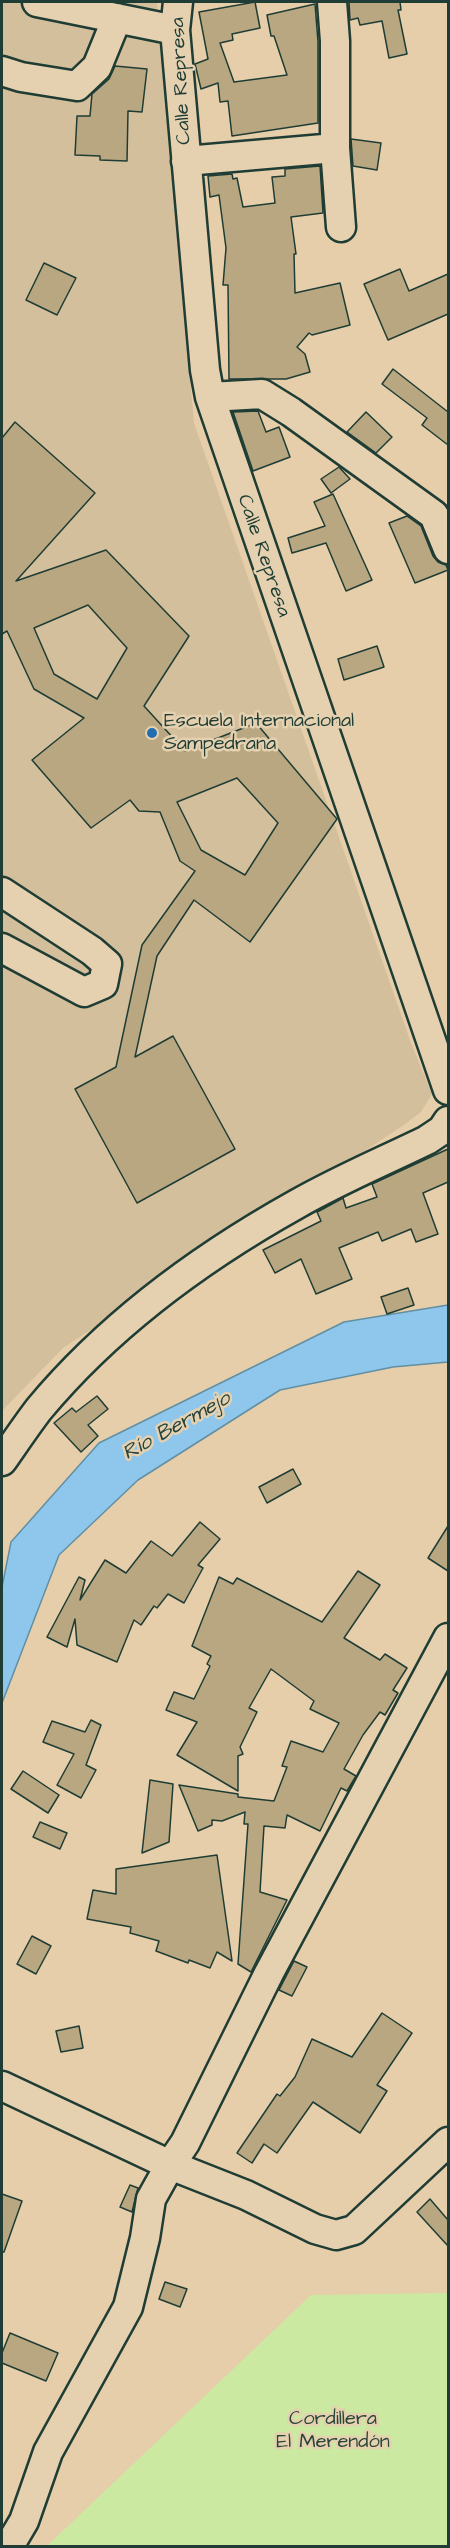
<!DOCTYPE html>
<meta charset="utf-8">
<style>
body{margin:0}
#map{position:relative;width:450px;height:2548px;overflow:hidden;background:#e6ceaa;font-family:"Architects Daughter",sans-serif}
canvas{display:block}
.frame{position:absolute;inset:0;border:3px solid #1f3d34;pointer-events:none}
</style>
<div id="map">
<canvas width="450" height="2548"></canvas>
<div class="frame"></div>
</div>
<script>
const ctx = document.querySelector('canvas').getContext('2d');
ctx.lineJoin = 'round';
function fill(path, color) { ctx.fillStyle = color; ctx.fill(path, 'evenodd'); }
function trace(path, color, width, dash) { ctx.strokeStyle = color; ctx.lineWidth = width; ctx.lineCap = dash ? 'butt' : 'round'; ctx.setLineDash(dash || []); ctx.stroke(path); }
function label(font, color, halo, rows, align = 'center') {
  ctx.font = font + ' "Architects Daughter",sans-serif'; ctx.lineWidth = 5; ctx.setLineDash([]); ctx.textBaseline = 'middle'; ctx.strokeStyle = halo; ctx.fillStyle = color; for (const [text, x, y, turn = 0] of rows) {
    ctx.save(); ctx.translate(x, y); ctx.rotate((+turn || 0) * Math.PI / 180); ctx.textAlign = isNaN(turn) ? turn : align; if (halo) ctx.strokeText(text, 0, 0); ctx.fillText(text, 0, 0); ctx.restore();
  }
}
fill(new Path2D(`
 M2,2H157L194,423L411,1043L432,1094L421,1112L401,1127L63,1348L2,1411Z`), '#d4bf9c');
fill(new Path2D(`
 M448,2293V2546H47L311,2295Z`), '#cbe9a0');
const water = new Path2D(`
 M448,1305V1362L393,1367L280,1390L138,1480L59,1555L2,1703V1587L11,1542L99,1443L344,1322Z`);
fill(water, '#8ec6ec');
trace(water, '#628fa2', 1.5);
const building = new Path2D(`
 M255,2L260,28L232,34L233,40L220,43L234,82L287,75L274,36H271L267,15L315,4L318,42V123L232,136L228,101L220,102L218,83L201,89L195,64L208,59L199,12Z
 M349,2H400L401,10H398L407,54L389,58L382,21L360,25L358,18L350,20Z
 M115,66L147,69L142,112L128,111L127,161L100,160V156L75,155L77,116H90L92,94L109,79Z
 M351,139L381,143L377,170L353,166Z
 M320,166L323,213L291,217L296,254H294L295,293L340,283L350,325L312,335L309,333L297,347L305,354L310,372L286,379H229L228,285H223L226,248L219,195L210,197L208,176L232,174L233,179L237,178L243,207L275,203L272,177L285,176V169Z
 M44,263L76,278L57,315L26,300Z
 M400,269L409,291L448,274V314L388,340L364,284Z
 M393,369L448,412V445L422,425L427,418L382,384Z
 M258,411L266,432L279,427L290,457L253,471L233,412Z
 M366,412L392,437L376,453L347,432Z
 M15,422L95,493L16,581L106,550L189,636L144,706L185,751L256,723L337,819L250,942L194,900L157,956L135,1057L173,1036L235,1149L137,1203L75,1089L116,1067L142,945L195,871L180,861L160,812L139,811L130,800L91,828L32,760L84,718L34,689L7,631L2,634V438ZM88,605L127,648L97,699L54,674L34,628ZM237,778L278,823L245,875L201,850L177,802Z
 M339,467L350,479L331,493L321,479Z
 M333,494L372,580L346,591L326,543L292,553L288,538L325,526L314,502Z
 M407,516L421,526L433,556L438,562L446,565L448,570L415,583L389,523Z
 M377,646L384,667L344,680L338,659Z
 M448,1149V1182L423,1193L438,1234L416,1242L411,1229L382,1241L378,1232L339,1248L352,1279L316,1294L301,1259L275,1273L263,1250L321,1221L317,1212L321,1210L343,1198L346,1208L377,1197L372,1184Z
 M408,1288L414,1305L387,1314L381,1297Z
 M97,1396L108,1409L88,1425L98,1436L81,1452L54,1423L72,1408L76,1412Z
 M293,1469L301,1484L267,1503L259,1487Z
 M200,1522L220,1539L198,1565L203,1568L184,1603L168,1594L157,1608L154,1606L141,1625L134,1620L117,1662L77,1645L75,1619L67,1647L47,1637L79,1577L85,1580L80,1600L105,1560L126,1573L151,1541L172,1556Z
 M448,1526V1571L428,1558Z
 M358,1571L380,1585L344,1638L380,1660L385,1654L407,1668L393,1690L398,1693L385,1715L380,1712L363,1735L344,1769L356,1776L347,1791L341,1788L320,1831L287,1815L285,1828L264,1826L260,1892L287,1900L251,1972L238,1964L248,1824H244L245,1812L222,1821L212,1820V1825L198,1831L179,1785L238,1794V1797L274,1801L287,1767L282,1766L291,1741L323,1752L339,1723L310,1709L314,1701L271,1669L249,1708L257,1712L240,1747L243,1754L238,1756V1791L177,1755L197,1722L166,1710L174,1692L194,1699L210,1666L207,1664L211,1656L192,1646L219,1577L233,1584L237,1578L322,1622Z
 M91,1720L101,1725L86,1765L96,1770L81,1798L57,1785L74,1754L43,1742L52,1721L85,1732Z
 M23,1771L59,1795L48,1813L11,1789Z
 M150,1780L173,1784L169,1842L142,1853Z
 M40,1822L67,1833L60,1849L33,1837Z
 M217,1855L232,1961L217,1952L210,1968L189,1960L188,1963L156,1951L159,1941L130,1933L131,1927L87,1919L93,1890L116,1894V1869Z
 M32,1936L51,1946L36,1974L17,1964Z
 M294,1961L307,1967L292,1996L279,1990Z
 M382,2013L412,2033L377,2085L387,2091L360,2133L313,2102L277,2153L264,2144L252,2163L237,2153L277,2094L280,2096L295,2077L312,2039L352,2057Z
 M79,2026L83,2048L61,2052L56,2031Z
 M130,2185L138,2188L132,2212L120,2207Z
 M2,2194L22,2201L4,2252H2Z
 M430,2199L448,2220V2246L417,2212Z
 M165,2282L187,2289L180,2307L159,2299Z
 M10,2333L58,2353L46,2381L2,2363V2353Z`);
fill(building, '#b9a782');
trace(building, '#1f3d34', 1.5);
const minor = new Path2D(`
 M37,2L175,30
 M178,2L175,30L205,370L210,397L448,1090
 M332,2L335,41V148L341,227
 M2,71L21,77L77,86L97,67L117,18
 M186,161L335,148
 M210,397L262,394L291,412L434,515L448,549
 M2,892L92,951L107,964L103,984L84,992L2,948
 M2,1461C14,1444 26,1426 39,1409C109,1325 202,1257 297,1204C339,1180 384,1161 427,1140L442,1130L448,1121
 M2,2086L170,2165L185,2143L269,1973L448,1638
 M2,2546L11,2543L24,2521L48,2452L128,2307L145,2238L151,2199L170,2165L246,2195L315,2229L336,2235L354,2230L448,2142`);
trace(minor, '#1f3d34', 33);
trace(minor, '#e5d1b0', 28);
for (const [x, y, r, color] of [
 [152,733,6,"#1f6fb2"]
]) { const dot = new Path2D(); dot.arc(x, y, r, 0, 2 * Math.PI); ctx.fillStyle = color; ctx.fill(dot); trace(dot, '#e5d1b0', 2); }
label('20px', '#1f3d34', '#e5d1b0', [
 ["Calle Represa",182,81,-93],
 ["Calle Represa",263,556,71]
]);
label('20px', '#1f3d34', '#e5d1b0', [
 ["Escuela Internacional",164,722],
 ["Sampedrana",164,745]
], 'left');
label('20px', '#284639', '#e5d1b0', [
 ["Cordillera",333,2420],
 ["El Merendón",333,2443]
]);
label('italic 21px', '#25443d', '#e5d1b0', [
 ["Río Bermejo",177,1427,-29]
]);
</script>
